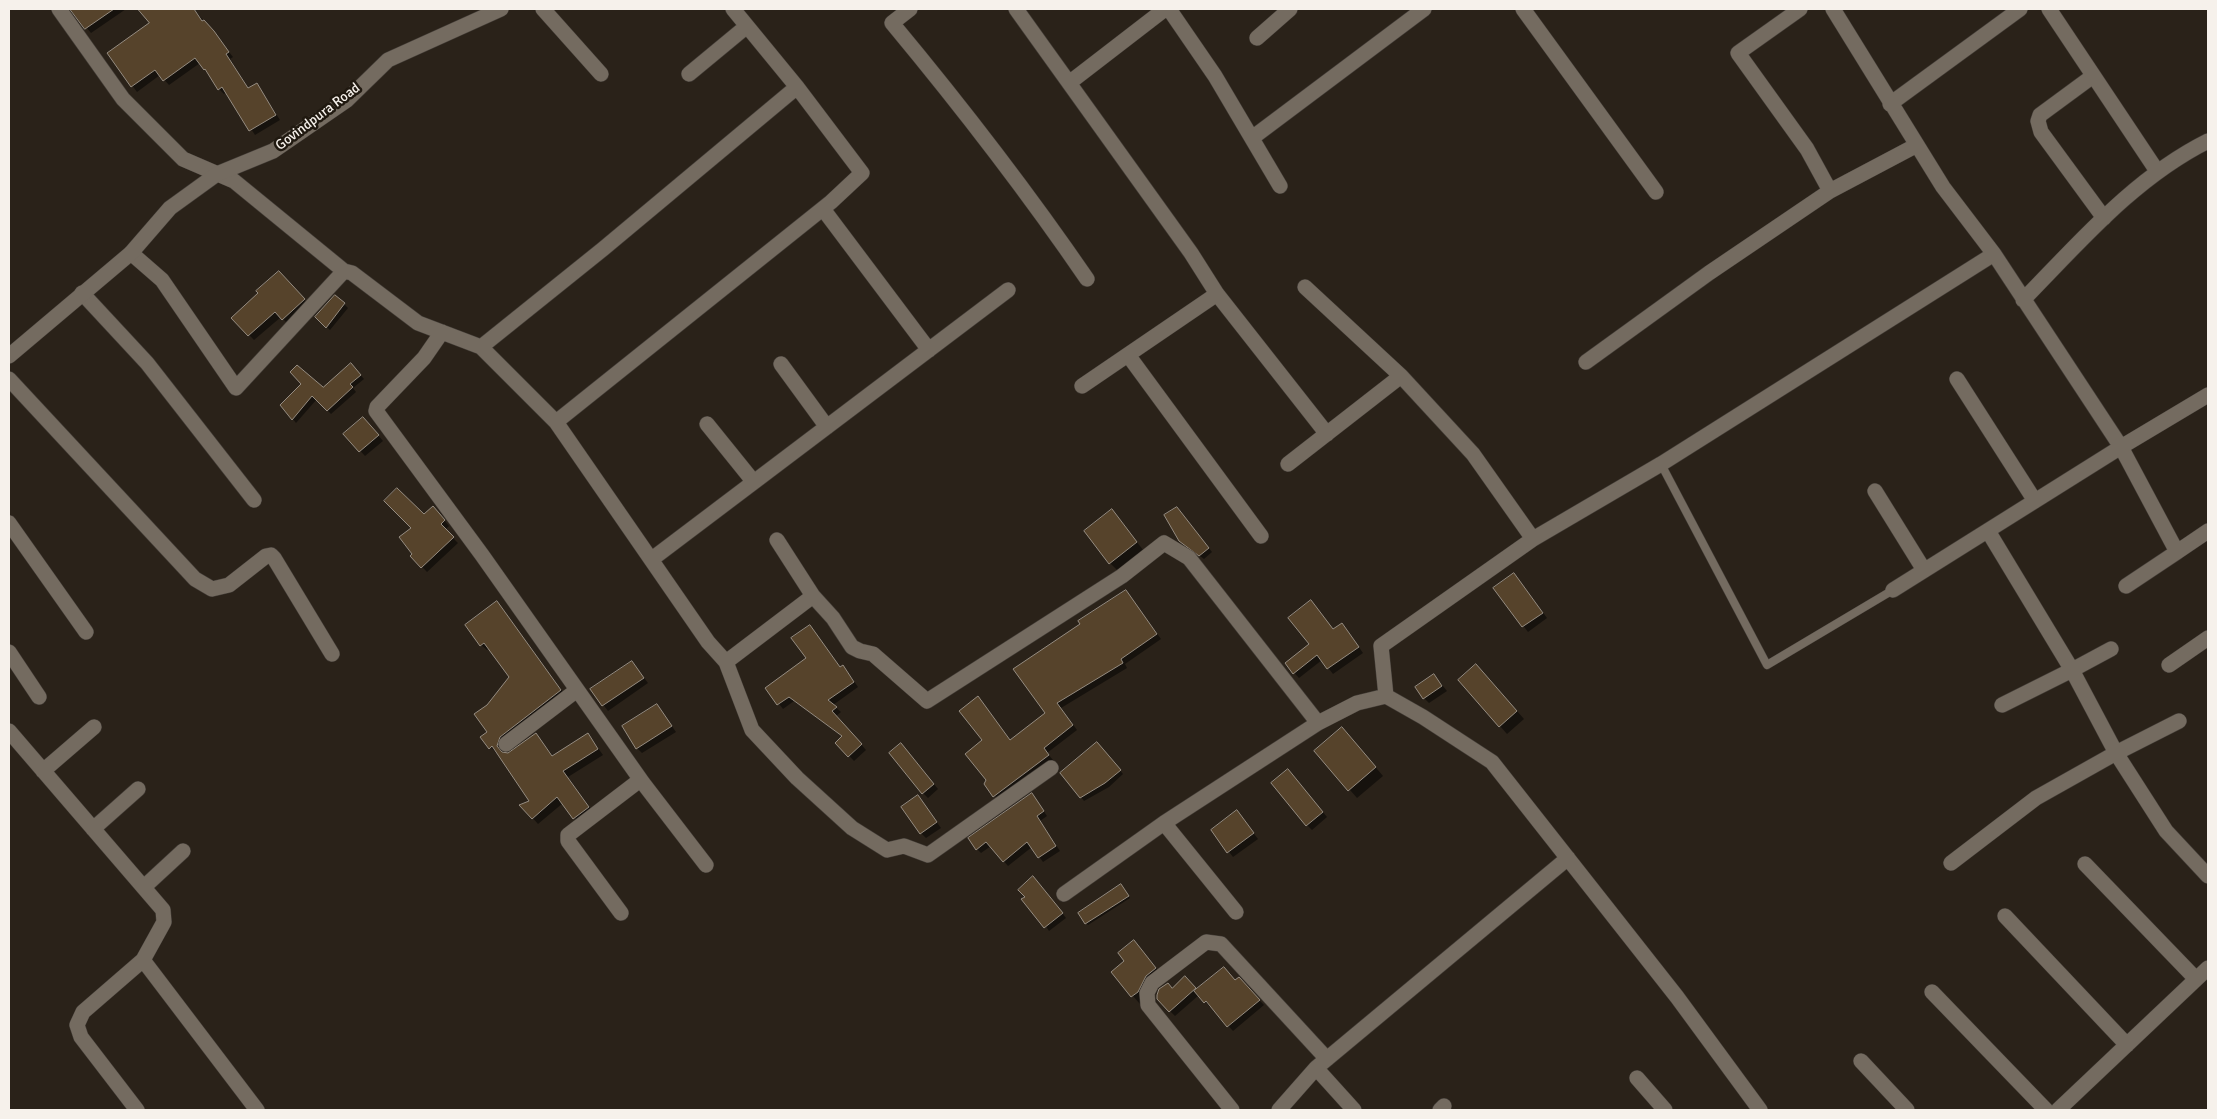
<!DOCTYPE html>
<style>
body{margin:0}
#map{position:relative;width:2217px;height:1119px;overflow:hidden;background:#2a2219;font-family:Signika,sans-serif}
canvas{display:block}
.frame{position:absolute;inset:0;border:10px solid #f6f1eb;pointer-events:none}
</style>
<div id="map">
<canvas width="2217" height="1119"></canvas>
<div class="frame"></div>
</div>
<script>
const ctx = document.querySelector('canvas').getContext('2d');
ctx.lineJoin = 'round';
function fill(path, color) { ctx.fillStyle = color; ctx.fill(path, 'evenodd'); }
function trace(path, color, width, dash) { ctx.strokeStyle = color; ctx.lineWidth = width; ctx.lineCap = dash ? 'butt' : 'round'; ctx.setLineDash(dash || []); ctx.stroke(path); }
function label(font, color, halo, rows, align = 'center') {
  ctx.font = font + ' Signika,sans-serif'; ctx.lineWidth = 5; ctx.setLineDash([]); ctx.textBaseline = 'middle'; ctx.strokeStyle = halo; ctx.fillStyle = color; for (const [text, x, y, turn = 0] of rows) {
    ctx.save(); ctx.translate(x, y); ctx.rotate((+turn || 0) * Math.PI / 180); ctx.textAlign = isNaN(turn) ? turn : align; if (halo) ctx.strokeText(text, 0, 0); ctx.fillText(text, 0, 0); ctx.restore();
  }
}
fill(new Path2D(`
 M71,9H126L91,33Z
 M140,9H194L233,57L230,59L249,89L257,84L280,120L255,135L227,92L224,94L219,89L200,63L169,85L160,75L137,92L108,53L151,23Z
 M284,277L309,305L288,324L281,317L254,340L233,318Z
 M344,304L348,308L330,330L316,317Z
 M354,368L364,379L353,388L356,392L331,414L317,399L296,423L282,405L323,389Z
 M368,423L383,441L365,456L345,434Z
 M1112,511L1144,551L1118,571L1110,563Z
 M438,513L449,526L445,530L458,543L427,572L412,556L414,554L413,528L423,516Z
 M1181,513L1212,552L1204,559L1185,545Z
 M1519,580L1547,618L1528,632L1495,588Z
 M1126,591L1161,639L1125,664L1127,668L1061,708L1077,730L1047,753L1053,760L999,801L986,784L988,780L983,741L982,702L1011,741L1047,713L1082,624Z
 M502,608L566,696L502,747L503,754L512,753L536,734L553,756L588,734L603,755L568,777L594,813L580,824L563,803L538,824L521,805L531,801L497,752L496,753L482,737L488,732V706L511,677L490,648L487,650L481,645Z
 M1346,629L1363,653L1333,674L1322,660L1299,678L1286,664L1311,644L1334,630Z
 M814,632L841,668L843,666L847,671L858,687L833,705L841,712L836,716L866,750L854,761L837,743L843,737L794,701L783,709L767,688L808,659Z
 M632,662L648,683L608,711L592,690Z
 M1484,673L1524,719L1507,734L1500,726Z
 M1434,675L1447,691L1429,703L1424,698Z
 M657,705L676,732L642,753L637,748Z
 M1350,737L1383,776L1357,798L1316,751Z
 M1101,747L1123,774L1109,787L1084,801L1081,797Z
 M906,750L938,789L928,798L923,793Z
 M1293,776L1327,817L1312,830L1307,825Z
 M918,796L941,828L926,838L921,833Z
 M1036,800L1047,816L1040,821L1060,851L1043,862L1032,847L1008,866L991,846L981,853L977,849Z
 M1237,812L1258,839L1233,857L1212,830Z
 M1038,882L1066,918L1049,931L1027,897Z
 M1123,888L1130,898L1088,925L1086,923Z
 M1134,942L1163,976L1140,1004L1112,972L1126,961Z
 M1239,979L1264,1005L1233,1031L1211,1006L1210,1007L1199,995L1175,1016L1170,1011L1172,989L1190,982L1197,990L1236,982Z`), '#0007');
const building = new Path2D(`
 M70,9H114L85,29Z
 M138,9H194L202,21L204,20L214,31L229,52L226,54L248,88L257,83L276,115L249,131L222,87L218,90L205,69L204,70L195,58L163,81L155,70L131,87L107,53L149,23Z
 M279,271L305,299L282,320L275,312L248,336L231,318L258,293L256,291Z
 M335,295L345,303L326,328L315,317Z
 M351,363L361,375L350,384L353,387L327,411L312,396L292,420L280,405L301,384L290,372L297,365L323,387Z
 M363,417L379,435L359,452L343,434Z
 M397,488L424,514L433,506L445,520L441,524L454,537L421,568L410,556L412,554L399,537L411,528L384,501Z
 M1177,507L1209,548L1199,556L1179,541L1164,515Z
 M1112,509L1137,542L1109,564L1084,531Z
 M1514,573L1543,613L1522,627L1493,588Z
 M1126,590L1157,634L1121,659L1123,663L1057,703L1073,725L1044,748L1049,755L993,797L984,784L986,780L965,754L982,740L959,711L978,696L1010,740L1045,713L1013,669L1080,624L1078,621Z
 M1311,600L1333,629L1342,623L1359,647L1327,669L1317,655L1293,674L1285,663L1309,644L1288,618Z
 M497,601L561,690L500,737L497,746L502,752L508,753L536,733L552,756L588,733L598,749L563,771L589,807L573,819L557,797L532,819L519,805L529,801L492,746L489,749L480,737L487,732L474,714L487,705L509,677L484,643L480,646L465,625Z
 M810,625L840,667L843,665L854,682L828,700L837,707L832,711L862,744L848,757L835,743L842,736L789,697L777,705L765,688L806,658L791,638Z
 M632,661L644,678L602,706L590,689Z
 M1476,664L1517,711L1499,727L1458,680Z
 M1434,674L1442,686L1423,699L1415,687Z
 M657,704L672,726L636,749L622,726Z
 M1342,727L1376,767L1348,791L1314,751Z
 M1097,742L1121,770L1105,783L1080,798L1060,773Z
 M901,743L934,784L922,794L889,753Z
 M1288,769L1323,812L1306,826L1271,783Z
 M1032,793L1044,811L1037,816L1056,846L1038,858L1027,842L1003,862L986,842L976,850L968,838Z
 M918,795L937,822L920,834L901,807Z
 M1237,810L1254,833L1227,853L1211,830Z
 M1033,876L1063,913L1044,928L1021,899L1025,897L1018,890Z
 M1121,884L1129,896L1085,924L1078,913Z
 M1134,940L1156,968L1146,976L1138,992L1131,997L1111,972L1124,961L1118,953Z
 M1224,967L1235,980L1239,977L1260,1000L1227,1027L1206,1001L1204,1003L1194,991Z
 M1185,976L1196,988L1169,1012L1157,999V995L1159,989L1168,983L1172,988Z`);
fill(building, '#56432b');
trace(building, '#958c81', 1);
const service = new Path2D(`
 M1661,464L1767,665L1893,590`);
const minor = new Path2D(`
 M59,9L123,99L183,159L234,181L344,271L352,273L418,323L481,347L556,422L708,642L726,662L813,596L833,618L852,647L860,651L873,654L927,701L1122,576L1164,543L1189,558L1318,723L1357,703L1386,696L1423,717L1492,762L1677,997L1760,1110
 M543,9L601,74
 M910,9L892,23C961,106 1026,190 1087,279
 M1016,9L1191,253L1217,294L1327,434
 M1169,9L1215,76L1280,186
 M1523,9L1656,192
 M1800,9L1738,53L1807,149L1830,191
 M1833,9L1943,187L1994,254L2121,447L1893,590
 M2049,9L2157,171
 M1257,38L1290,9
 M689,74L747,26
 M2093,76L2040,115L2038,121L2041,132L2104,218
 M1069,83L1165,9
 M1890,104L2020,9
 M1252,138L1424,9
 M823,209L929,350
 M131,253L162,280L236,388L344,271
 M1305,287L1401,376
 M82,293L147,363L254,500
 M2023,300C2080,242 2134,178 2208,141
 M442,332L424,358L377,407L376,411L482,555L643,783L706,865
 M481,347L603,249L797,87
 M1128,355L1261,536
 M1586,362L1709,273L1830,191L1917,145
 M781,364L827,427
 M9,379L195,579L212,589L229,585L266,556L271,555L274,558L332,654
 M1957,379L2035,501
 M1082,386L1217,294
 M556,422L831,202L862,173L797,87L733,9
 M707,424L753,481
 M1288,464L1401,376L1473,454L1533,539
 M1875,491L1924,570
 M9,523L86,632
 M1988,531L2072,670L2002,705
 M777,540L813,596
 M2177,552L2208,531
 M652,559L1008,290
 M2126,586L2177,552L2121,447L2208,395
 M2111,649L2072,670L2116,753L2166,831L2208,876
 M9,652L39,697
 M726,662L752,730L797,778L852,828L887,850L904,846L928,855L1051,768
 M2169,665L2208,638
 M1386,696L1381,646L1533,539L1661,464L1994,254
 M9,731L163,910L164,922L143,960L83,1012L77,1025L81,1037L137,1110
 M506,744L577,690
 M43,771L94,727
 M1164,823L1236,912
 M93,829L138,789
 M1951,863L2036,798L2116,753L2179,721
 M2085,864L2196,979
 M144,887L183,851
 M1064,894L1164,823L1318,723
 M621,913L568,841V835L640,780
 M2005,916L2127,1045
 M143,960L257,1110
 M1932,992L2046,1110
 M1861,1061L1907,1110
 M1316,1068L1354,1110
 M1637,1078L1665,1110
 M1232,1110L1148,1005L1147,993L1152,983L1206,942L1221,944L1327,1059
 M1279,1110L1316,1068L1568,858
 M1440,1110L1444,1106
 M2058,1110L2208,968`);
const tertiary = new Path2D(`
 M9,356L131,253L170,208L217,174L273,151L347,100L388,60L501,9`);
trace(service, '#443e38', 9);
trace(minor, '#443e38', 16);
trace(tertiary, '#443e38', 16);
trace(service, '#746b60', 8);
trace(minor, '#746b60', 15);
trace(tertiary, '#746b60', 15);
label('14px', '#f6f1eb', '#201910', [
 ["Govindpura Road",318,117,-37]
]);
</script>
